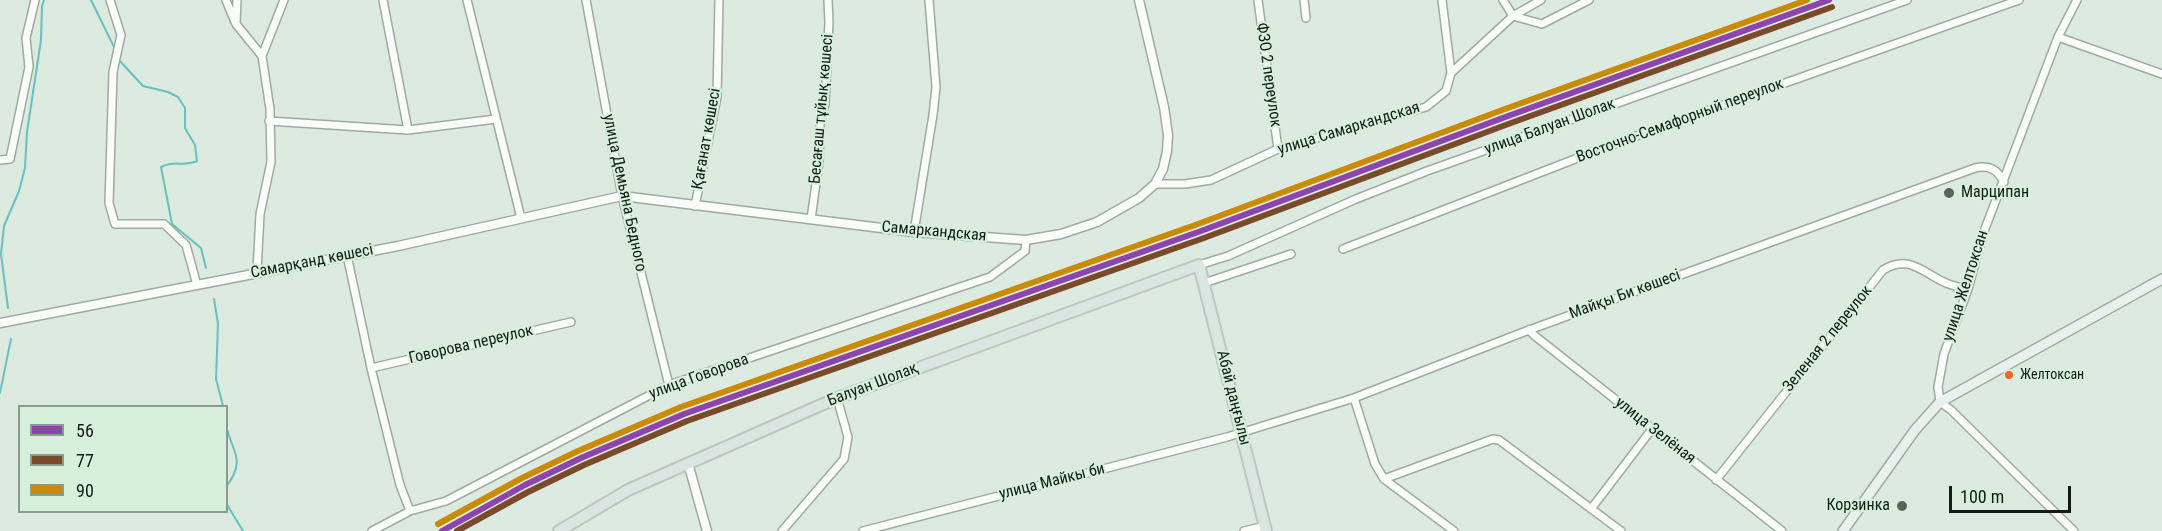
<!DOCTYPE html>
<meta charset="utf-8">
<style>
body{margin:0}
#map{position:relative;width:2162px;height:531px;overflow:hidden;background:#dceae0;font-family:"Roboto Condensed",sans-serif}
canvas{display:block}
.legend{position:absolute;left:18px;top:405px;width:210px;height:108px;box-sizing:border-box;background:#d6f0dc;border:2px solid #889b8c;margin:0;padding:8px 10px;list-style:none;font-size:18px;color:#121b15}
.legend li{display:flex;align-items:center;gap:12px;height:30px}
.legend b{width:30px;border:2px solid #889b8c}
.scale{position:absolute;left:1949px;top:486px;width:122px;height:27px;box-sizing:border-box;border:3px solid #121b15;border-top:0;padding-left:8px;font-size:18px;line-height:21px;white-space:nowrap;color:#121b15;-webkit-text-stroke:4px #d6f0dc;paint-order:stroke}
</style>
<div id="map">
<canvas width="2162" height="531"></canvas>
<ul class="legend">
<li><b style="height:8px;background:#8e44ad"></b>56</li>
<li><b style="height:8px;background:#7a4b2a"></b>77</li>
<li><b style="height:8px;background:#c98a04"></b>90</li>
</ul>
<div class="scale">100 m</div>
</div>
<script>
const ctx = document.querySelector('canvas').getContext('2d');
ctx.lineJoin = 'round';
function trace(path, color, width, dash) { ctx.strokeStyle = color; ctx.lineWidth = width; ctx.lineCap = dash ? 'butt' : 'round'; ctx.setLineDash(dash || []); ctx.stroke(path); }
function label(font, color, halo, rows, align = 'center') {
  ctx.font = font + ' "Roboto Condensed",sans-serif'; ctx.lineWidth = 4.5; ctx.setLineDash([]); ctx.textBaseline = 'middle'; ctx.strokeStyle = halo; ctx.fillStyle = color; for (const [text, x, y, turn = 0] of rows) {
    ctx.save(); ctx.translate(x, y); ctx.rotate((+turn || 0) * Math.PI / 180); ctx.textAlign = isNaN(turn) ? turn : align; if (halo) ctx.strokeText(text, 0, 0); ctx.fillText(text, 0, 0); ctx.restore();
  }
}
trace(new Path2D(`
 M91,0L115,49
 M119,60L143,86L168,92L178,97L185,108V128L195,145L197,161C182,167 176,160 161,167L172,224L201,248L206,268
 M214,299L218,324L216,379L223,406
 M8,308L1,254L4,226L19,191L25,168L27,132L41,40L42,6L44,0
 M0,393L11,339
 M226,425C232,453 247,459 226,487
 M226,503L243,531`), '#66c2be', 2);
const minor = new Path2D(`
 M110,0L121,35L113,72L109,203L115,224H164L186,245L197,285
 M226,0L235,22
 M237,0L236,24L262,56
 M383,0L408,130
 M467,0L521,218
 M586,0L622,196L669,385
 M1258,0L1278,149
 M1304,0L1306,18
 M1442,0L1451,73
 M1503,0L1513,16L1542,24L1589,0
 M2058,37L2162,74
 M269,121L408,130L496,119
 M0,160L10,159L29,67L26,38L35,0
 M1155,184H1185L1211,180L1278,149L1426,107L1446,91L1451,73L1513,16L1541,0
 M695,206L717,97L719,0
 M811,219L819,162L820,123L825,104L829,22L828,0
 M914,232L933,115L936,87L929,0
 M1343,249L1619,142L2019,0
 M347,255L371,368L400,485L410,511
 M1199,265L1228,256L1356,199L1427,171L1907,0
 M257,272L260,214L271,162L270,109L262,56L284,0
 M1204,283L1291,254
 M1529,330L1535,336L1782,531
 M371,368L571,322
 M1354,398L1375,464L1384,479L1454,531
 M1384,479L1493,439L1499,440L1621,531
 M1716,480L1883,270C1908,254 1922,272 1944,282C1951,286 1960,287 1968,289
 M1591,509L1652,429
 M372,531L410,511L446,501L669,385L990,277L1025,251L1026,240
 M782,531L844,459L848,437L837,398
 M863,531L1227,437L1354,398L1529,330L1975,168C1989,165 1997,169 2004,182
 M1244,531L1265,526
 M2074,531L1951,410L1940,402L1938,387L1944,354L1968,289L1983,234L2058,37L2077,0`);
const tertiary = new Path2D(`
 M0,323L398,246L622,196L914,232L1026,240L1061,234L1097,222L1139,198L1155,184L1163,169L1167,151L1168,135L1164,107L1139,0
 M688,463L707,531`);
const secondary = new Path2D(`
 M1843,531L1915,430L1940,402L2162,279`);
const primary = new Path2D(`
 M559,531L628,490L837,398L1199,265L1266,531`);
trace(minor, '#9faaa2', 10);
trace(tertiary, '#9faaa2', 11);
trace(secondary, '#9faaa2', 12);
trace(primary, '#bec6c1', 14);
trace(minor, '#fafcfa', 7);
trace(tertiary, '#fafcfa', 8);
trace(secondary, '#e9f1ee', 9);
trace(primary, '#d9e6e2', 10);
trace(new Path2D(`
 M442,531L525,485L581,458L684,414L1201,231L1508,116L1829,0`), '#8e44ad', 6);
trace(new Path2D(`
 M457,531L528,492L584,465L687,421L1204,238L1511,123L1832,7`), '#7a4b2a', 6);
trace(new Path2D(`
 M438,524L522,478L578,451L681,407L1198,224L1505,109L1807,0`), '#c98a04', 6);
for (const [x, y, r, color] of [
 [1949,193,6,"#59635c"],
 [2009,375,5,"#f26522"],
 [1902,506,6,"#59635c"]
]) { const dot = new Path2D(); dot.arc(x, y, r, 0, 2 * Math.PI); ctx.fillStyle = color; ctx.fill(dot); trace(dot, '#d6f0dc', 2); }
label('14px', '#121b15', '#d6f0dc', [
 ["Желтоксан",2020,375]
], 'left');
label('16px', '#121b15', '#d6f0dc', [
 ["ФЗО 2 переулок",1268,75,82],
 ["Бесағаш тұйық көшесі",822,109,-85],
 ["Восточно-Семафорный переулок",1680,121,-20],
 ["улица Балуан Шолак",1550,127,-20],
 ["улица Самаркандская",1349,129,-17],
 ["Қағанат көшесі",707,139,-80],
 ["улица Демьяна Бедного",624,193,78],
 ["Самаркандская",934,232,5],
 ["Самарқанд көшесі",312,262,-11],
 ["улица Желтоксан",1966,286,-72],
 ["Майқы Би көшесі",1625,295,-20],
 ["Зеленая 2 переулок",1828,339,-51],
 ["Говорова переулок",471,345,-13],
 ["улица Говорова",699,377,-20],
 ["Балуан Шолақ",873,385,-21],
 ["Абай даңғылы",1233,398,76],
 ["улица Зелёная",1655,431,38],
 ["улица Майкы би",1052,482,-14]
]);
label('16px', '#121b15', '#d6f0dc', [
 ["Марципан",1961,193],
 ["Корзинка",1890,506,"right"]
], 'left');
</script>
